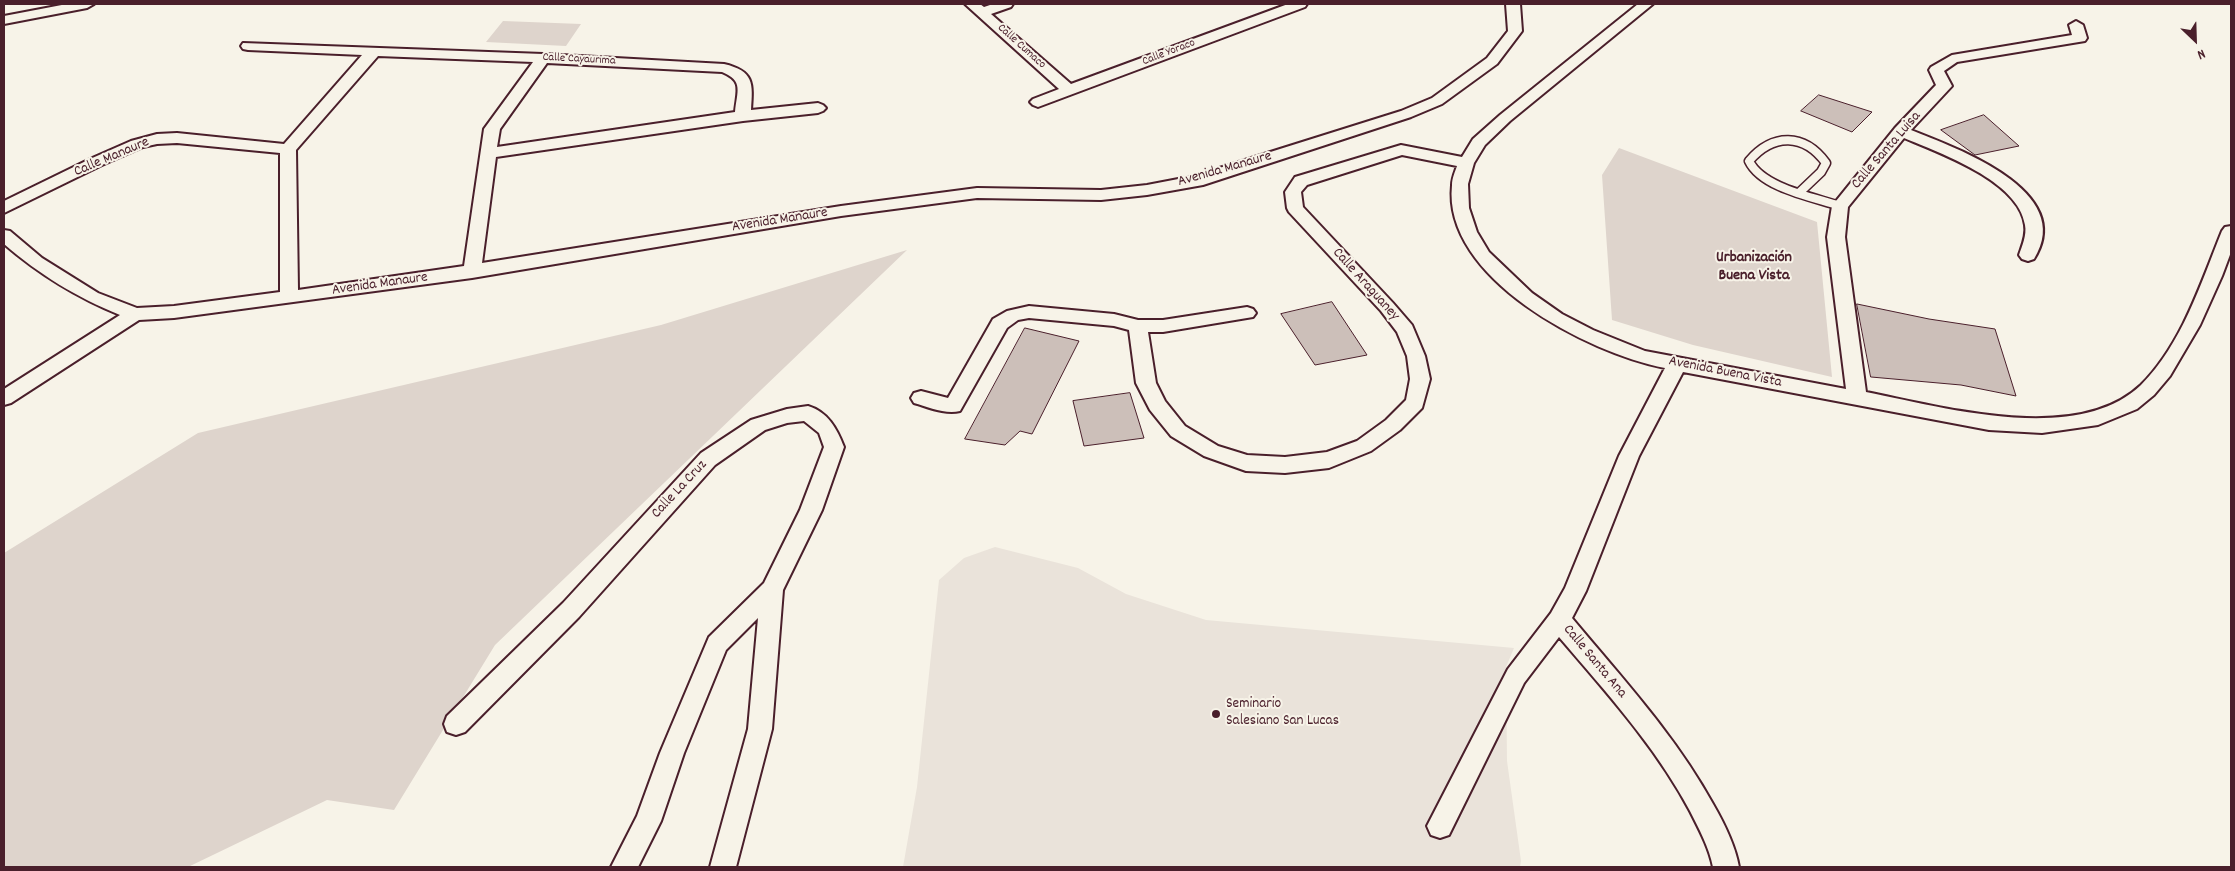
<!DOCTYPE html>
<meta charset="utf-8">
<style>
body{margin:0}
#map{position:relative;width:2235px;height:871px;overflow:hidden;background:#f7f3e8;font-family:Dekko,sans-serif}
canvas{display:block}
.frame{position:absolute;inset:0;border:5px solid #4a1f2b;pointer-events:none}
.north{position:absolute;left:2170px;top:15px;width:50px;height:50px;-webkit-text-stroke:4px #f7f3e8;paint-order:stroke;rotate:156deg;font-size:14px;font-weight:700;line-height:20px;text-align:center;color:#4a1f2b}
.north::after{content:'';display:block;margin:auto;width:18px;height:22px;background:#4a1f2b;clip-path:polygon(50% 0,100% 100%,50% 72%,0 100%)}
</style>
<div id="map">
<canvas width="2235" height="871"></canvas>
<div class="frame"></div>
<div class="north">N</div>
</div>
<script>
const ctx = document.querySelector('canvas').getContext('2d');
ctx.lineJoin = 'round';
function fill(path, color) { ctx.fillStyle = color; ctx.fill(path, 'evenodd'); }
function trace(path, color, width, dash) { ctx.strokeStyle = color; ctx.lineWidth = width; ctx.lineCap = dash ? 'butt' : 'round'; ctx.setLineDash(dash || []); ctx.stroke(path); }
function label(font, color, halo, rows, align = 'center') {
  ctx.font = font + ' Dekko,sans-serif'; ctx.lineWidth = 4; ctx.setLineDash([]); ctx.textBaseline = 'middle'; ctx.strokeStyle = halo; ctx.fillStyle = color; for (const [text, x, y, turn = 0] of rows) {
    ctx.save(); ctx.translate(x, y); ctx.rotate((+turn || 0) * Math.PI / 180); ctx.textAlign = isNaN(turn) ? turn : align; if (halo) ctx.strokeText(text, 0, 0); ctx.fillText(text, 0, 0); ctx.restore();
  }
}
fill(new Path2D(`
 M995,547L1078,568L1126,594L1206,620L1514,648L1506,667L1507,761L1521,861L1520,867H903L917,787L939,580L964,558Z`), '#eae3da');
fill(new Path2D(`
 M503,21L581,24L566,46L486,42Z
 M1619,148L1817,222L1832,377L1693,345L1612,320L1602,175Z
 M907,250L495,645L394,810L327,800L188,867H4V553L198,433L661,325Z`), '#ded4cc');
const building = new Path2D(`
 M1819,95L1872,112L1852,132L1801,111Z
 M1984,115L2019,146L1975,155L1941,130Z
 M1332,302L1367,355L1315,365L1281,314Z
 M1857,304L1929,319L1995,329L2016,396L1961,385L1871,377Z
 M1025,328L1079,341L1032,434L1020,431L1005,445L965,439Z
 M1130,393L1144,438L1084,446L1073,401Z`);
fill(building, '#ccbfb9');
trace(building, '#4a1f2b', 1);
const service = new Path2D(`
 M1800,192L1821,172L1826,163C1804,133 1773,133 1749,161C1762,188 1813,197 1840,206`);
const minor = new Path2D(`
 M67,4H94L87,8L4,24V16Z
 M965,4H980L984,7L993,4H1013L1011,7L991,14L1071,84L1288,4H1307L1305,7L1038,107L1033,105L1030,102L1033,99L1059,89Z
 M1506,4H1520L1522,31L1497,64L1442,104L1411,117L1203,185L1147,195L1101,200L977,198L841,216L472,278L174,318L139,320L11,403L4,405V389L120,315C76,297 40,275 4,244V230L10,231L42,258L98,293L137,308L174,306L280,292V153L177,143L157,144L143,147L102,165L4,213V201L90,159L131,141L157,134L177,133L284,144L362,55L248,50L243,49L241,46L243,43L543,54L724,64C754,71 753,83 751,110L818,103L823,105L826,108L823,111L818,113L743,121L496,157L482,263L841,206L977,188L1101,190L1147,185L1194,176L1401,111L1432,98L1487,58L1508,31ZM378,56L533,62L484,129L464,266L298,290L296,150ZM547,63L722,72C744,81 737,91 735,112L497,147L500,129Z
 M1638,4H1653L1510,121L1485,145L1474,163L1468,184L1469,208L1477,232L1489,252L1532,293L1562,314L1593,330L1645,351L1846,389L1827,237L1832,206L1895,128L1936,85L1929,70L1931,67L1952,55L2072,35L2069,25L2076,21L2083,25L2087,38L2085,41L1957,62L1944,71L1952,86L1911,130C1956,148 2077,191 2034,259L2028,261L2022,259L2019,255C2022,246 2027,235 2025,225C2019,181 1940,153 1904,138L1848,207L1845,237L1866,392C1943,407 2077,446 2141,385C2182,344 2201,283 2222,231L2225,227L2231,226V252L2222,276L2200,325L2170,376L2154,395L2137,409L2098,425L2042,433L1989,430L1683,372L1639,456L1586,591L1572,618C1622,678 1675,735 1713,804C1724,823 1735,845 1739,867H1713C1709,847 1699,829 1690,811C1656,747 1606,692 1559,637L1524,683L1449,835L1440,838L1431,835L1427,826L1508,669L1551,613L1565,588L1619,456L1665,368C1588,353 1442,278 1452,185C1452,178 1455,172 1457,166L1402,155L1307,185L1301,192L1303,207L1393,303L1412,325L1425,356L1430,379L1422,408L1400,430L1371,451L1329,468L1285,473L1246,471L1204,456L1171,436L1150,410L1136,383L1129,330L1114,326L1029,318L1018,320L1007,328L960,411C946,415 928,407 914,403L911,398L914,393L921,391L948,398L993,319L1007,311L1029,306L1114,314L1138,320H1163L1247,307L1253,309L1256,313L1253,317L1163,332H1148L1156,383L1165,401L1185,426L1218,446L1247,455L1285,457L1327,452L1357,441L1386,420L1406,400L1410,379L1407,356L1397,332L1381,311L1289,212L1287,208L1285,192L1295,177L1401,145L1462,157L1473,139L1500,115Z
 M808,406C828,412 837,429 844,447L822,510L783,590L772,729L736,867H710L748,729L758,618L726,650L684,753L661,821L638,867H611L637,816L660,753L709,637L764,583L800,510L824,447L819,433L804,421L787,423L765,430L715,465L579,617L465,732L456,735L447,732L444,724L447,716L563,603L701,453L751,420L787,409Z`);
trace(service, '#4a1f2b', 11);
trace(minor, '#4a1f2b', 4);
trace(service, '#f7f3e8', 8);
fill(minor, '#f7f3e8');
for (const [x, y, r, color] of [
 [1216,714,5,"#4a1f2b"]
]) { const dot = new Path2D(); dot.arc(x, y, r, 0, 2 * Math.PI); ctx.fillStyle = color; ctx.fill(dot); trace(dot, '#f7f3e8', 2); }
label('12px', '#4a1f2b', '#f7f3e8', [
 ["Calle Cumaco",1021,47,42],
 ["Calle Yoraco",1169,53,-21],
 ["Calle Cayaurima",579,60,3]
]);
label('15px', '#4a1f2b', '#f7f3e8', [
 ["Calle Santa Luisa",1887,151,-49],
 ["Calle Manaure",112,158,-23],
 ["Avenida Manaure",1225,170,-16],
 ["Avenida Manaure",780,221,-9],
 ["Avenida Manaure",380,285,-8],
 ["Calle Araguaney",1365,285,48],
 ["Avenida Buena Vista",1725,373,11],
 ["Calle La Cruz",680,490,-47],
 ["Calle Santa Ana",1594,662,50]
]);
label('15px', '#4a1f2b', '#f7f3e8', [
 ["Seminario",1226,705],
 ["Salesiano San Lucas",1226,722]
], 'left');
label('bold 16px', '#4a1f2b', '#f7f3e8', [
 ["Urbanización",1754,259],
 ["Buena Vista",1754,277]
]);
</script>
